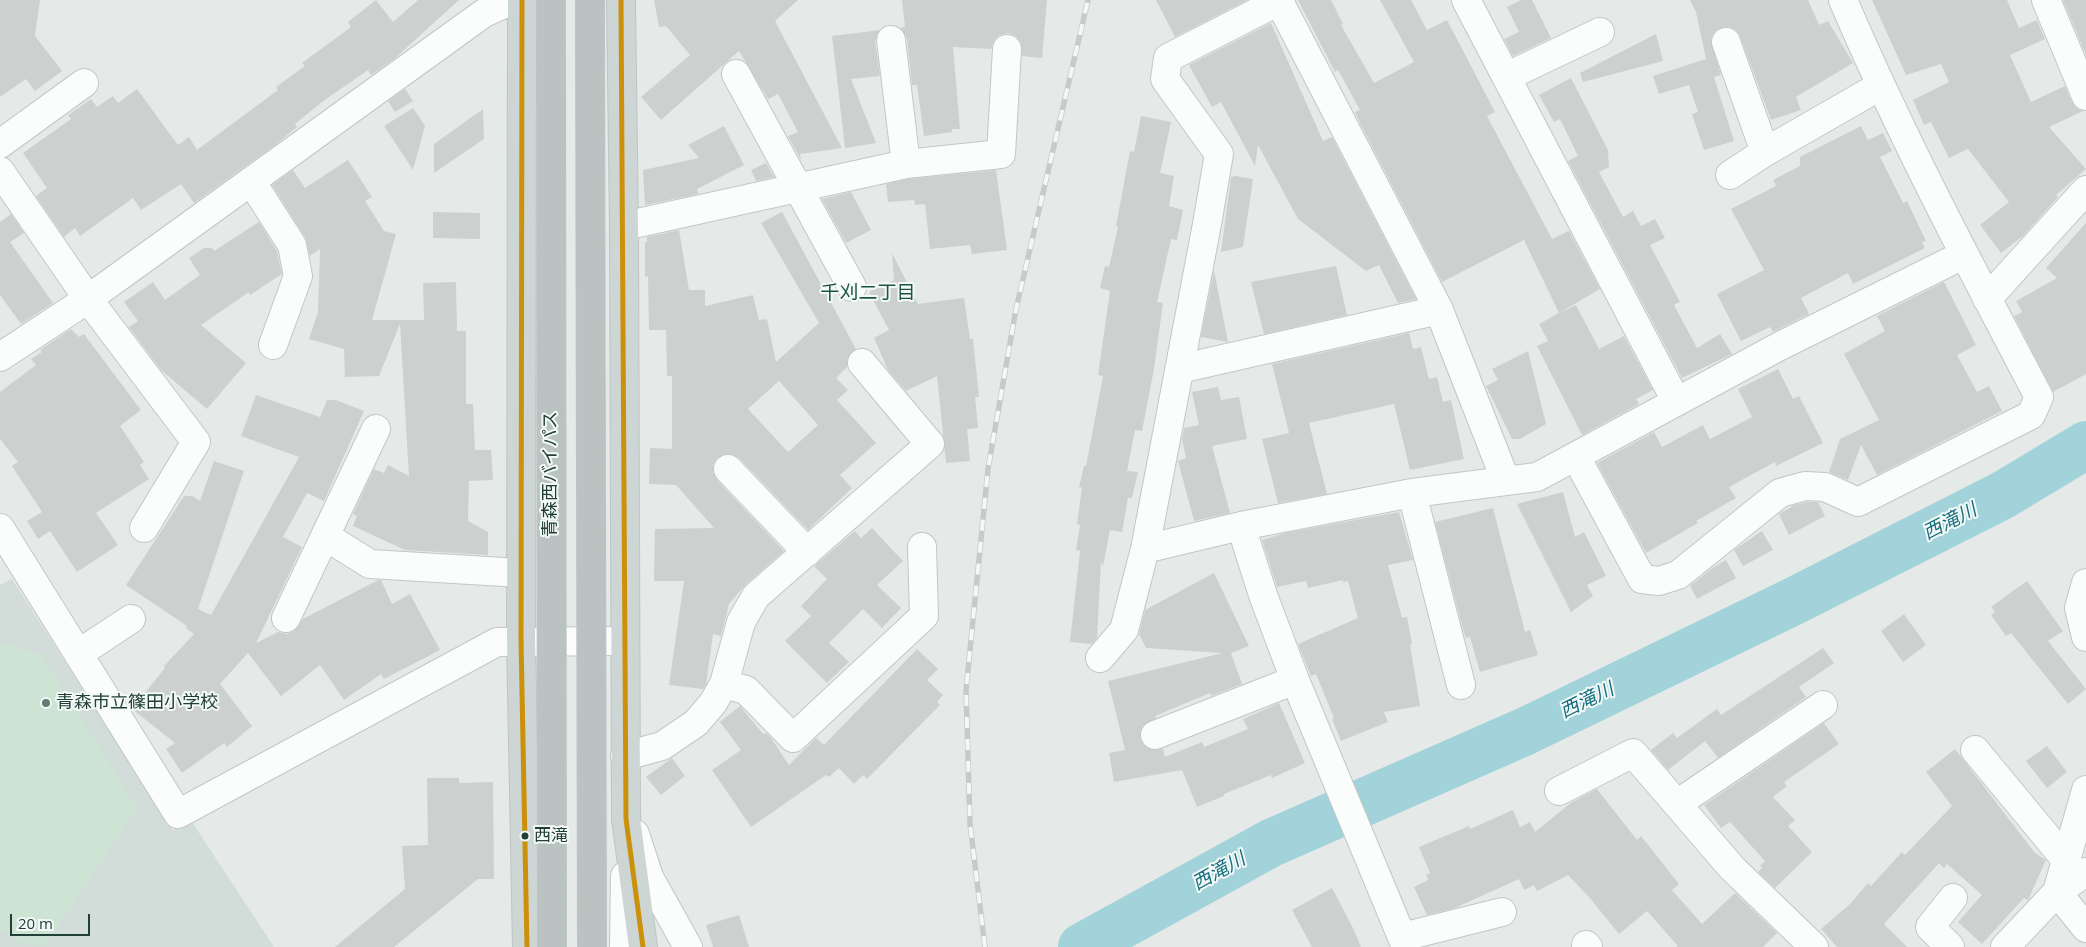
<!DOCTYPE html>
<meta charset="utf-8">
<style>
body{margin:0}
#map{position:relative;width:2086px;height:947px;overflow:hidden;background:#e5eae8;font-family:"Open Sans",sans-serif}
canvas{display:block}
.scale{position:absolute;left:10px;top:914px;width:80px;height:22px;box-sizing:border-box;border:2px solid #213f37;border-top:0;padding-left:6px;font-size:15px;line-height:18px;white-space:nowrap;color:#213f37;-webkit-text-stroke:4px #f3f9f6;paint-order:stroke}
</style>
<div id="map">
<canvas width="2086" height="947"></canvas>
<div class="scale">20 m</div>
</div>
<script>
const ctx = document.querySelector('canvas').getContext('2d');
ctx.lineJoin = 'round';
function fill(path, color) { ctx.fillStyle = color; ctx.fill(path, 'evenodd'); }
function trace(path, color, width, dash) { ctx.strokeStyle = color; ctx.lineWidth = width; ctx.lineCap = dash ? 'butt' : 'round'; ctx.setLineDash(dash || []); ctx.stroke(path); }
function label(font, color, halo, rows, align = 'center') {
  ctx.font = font + ' "Open Sans","Noto Sans JP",sans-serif'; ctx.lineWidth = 4; ctx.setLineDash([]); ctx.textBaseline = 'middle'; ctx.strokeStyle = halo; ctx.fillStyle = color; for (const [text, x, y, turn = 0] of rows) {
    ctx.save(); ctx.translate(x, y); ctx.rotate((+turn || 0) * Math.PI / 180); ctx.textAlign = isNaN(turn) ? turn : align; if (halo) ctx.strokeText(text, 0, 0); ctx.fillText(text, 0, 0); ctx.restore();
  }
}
fill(new Path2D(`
 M12,579L173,830L192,822L274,947H0V585Z`), '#d2dcd8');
fill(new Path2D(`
 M0,642L42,655L137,808L45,946C26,947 15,940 0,930Z`), '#cde4d4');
trace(new Path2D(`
 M1082,947L1271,843L1526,731L1792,602L2003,495L2086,445`), '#a2d3db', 48);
fill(new Path2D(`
 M0,0H40L35,36L62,71L35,91L26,79L0,97Z
 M376,0L393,22L418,0H459L394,59L371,75L368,70L322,102L295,124L297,127L275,145L194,203L181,184L141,210L133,198L80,236L75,228L64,237L36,196L47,188L23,153L71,119L68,115L91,99L97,107L113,96L118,103L137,89L178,145L189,137L197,150L278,90L276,87L305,66L302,63L351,27L348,22Z
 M654,0H798L775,21L842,148L800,154L801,160L788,136L798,132L778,94L768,99L739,51L661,120L641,97L690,55L666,26L659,27Z
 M902,0H1047L1042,58L1022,56L1021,42L1016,36L1008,33L1000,35L994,40L991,49L953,47L960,129H952V132L924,136L917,85H912L907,38L900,28L905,27Z
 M1156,0H1247L1175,37Z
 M1298,0H1331L1343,24L1341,25L1374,83L1414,62L1380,0H1411L1427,30L1447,20L1495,112L1487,116L1552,239L1569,231L1600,289L1559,313L1576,305L1599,349L1624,336L1653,390L1636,399L1639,404L1582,435L1537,346L1548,341L1539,324L1559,313L1524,240L1442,282L1360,123L1355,112L1360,110L1338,70L1335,72Z
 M1521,0H1532L1551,38L1513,56L1504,39L1519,32L1507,7Z
 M1690,0H1808L1819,25L1828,21L1853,63L1796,97L1801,110L1771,120L1740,36L1736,30L1729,27L1720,28L1714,32L1711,40L1721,75L1714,77L1734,141L1704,150L1692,114L1698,112L1689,85L1659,94L1653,76L1706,59L1696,12Z
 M1872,0H2007L2019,28L2037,20L2045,39L2010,55L2031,102L2065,86L2072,102L2076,108L2083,111L2049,127L2086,169L2056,195L2058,197L2023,236L2001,253L1980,225L2009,202L1968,149L1949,158L1931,122L1924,125L1913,100L1949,82L1941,64L1906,75Z
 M2063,0H2086V55Z
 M1271,23L1323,141L1332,137L1416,299L1398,303L1379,265L1366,271L1298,219L1258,145L1255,166L1221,102L1212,107L1189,65Z
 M880,30L875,41L880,76L851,79L876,143L845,148L832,36Z
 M1656,34L1663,61L1583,82L1580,73Z
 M1571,78L1608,150L1609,167L1599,172L1623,217L1633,211L1641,226L1655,219L1665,238L1650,245L1680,302L1674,305L1697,348L1720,334L1732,354L1682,378L1568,161L1578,156L1560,119L1554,122L1539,95Z
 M405,89L413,101L395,112L388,101Z
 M413,108L425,126L413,170L384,126Z
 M483,109L484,139L434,173V144Z
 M1141,116L1171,122L1160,173L1174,176L1169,206L1183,210L1177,240L1171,239L1157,302L1163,303L1154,369L1142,431L1135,430L1127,471L1138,472L1132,498H1128L1122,532L1110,530L1103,566L1101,562L1097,638L1092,644L1070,642L1080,551L1076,550L1080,525L1077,524L1082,488L1079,487L1084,466H1086L1103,376L1098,375L1110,291L1100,288L1105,266L1109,267L1118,227L1116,226L1130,151L1134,152Z
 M724,126L744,165L697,189L698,194L645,205L643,170L699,158L688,145Z
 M1861,126L1868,140L1883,133L1892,151L1880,157L1903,203L1907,201L1926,241L1922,242L1925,248L1853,284L1848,273L1801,298L1809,314L1773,332L1770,327L1741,341L1717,294L1764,270L1731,209L1776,186L1773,180L1800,166V157Z
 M348,160L372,197L365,201L384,231L396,234L372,320H424L423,283L456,282L457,331H466V404H473L475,450H491L493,480L469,481L468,521L488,532V555L405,550L353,526L357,516L353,514L374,469L384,473L388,465L409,476L400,324L379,376L345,377L344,349L309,339L318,312L320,249L310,256L305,237L272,185L293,170L305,188Z
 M766,163L774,177L756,181L751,170Z
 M996,170L1007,250L972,254L970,245L930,249L925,204L915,205L914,200L888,202L886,184L908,179Z
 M1235,176L1253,179L1243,247L1221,252L1231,177Z
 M851,192L871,230L846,243L822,199Z
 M433,212L480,213V239L433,238Z
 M782,212L856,349L848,357L847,367L836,378L848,390L837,400L876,443L840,475L852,488L808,530L739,458L732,454H725L717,458L713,465V472L717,480L784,551L746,584L729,604L721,636L713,634L706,685L703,689L669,685L684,581H654L655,529L714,528L676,485L649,484L650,448L672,449V376H667L666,330H649L648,276L645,277V242H647V237L679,230L689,290H705V306L753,295L759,320L767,319L776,362L819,323L761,223ZM779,381L818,425L788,452L748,409Z
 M11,214L24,233L10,242L53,303L21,324L0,295V222Z
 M259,222L277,251L282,274L250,295L249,292L201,325L246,363L207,409L161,370L129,327L138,321L124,302L153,282L165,300L200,275L189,258L204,248H212L214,251Z
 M2086,223V374L2053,392L2014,316L2022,312L2016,301L2057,278L2046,268Z
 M892,253L918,304L964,298L970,339H973L979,397H975L978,428L967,429L970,461L946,463L937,376L906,391L888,370L874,338L889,330L869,292L894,280Z
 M1336,266L1347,315L1264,334L1251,282Z
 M1214,270L1228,342L1201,337Z
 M1944,282L1976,345L1957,355L1977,392L1989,386L2002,411L1877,475L1861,445L1848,480L1829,472L1840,439L1879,420L1844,354L1885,331L1877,316Z
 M71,329L79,337L84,334L141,410L120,426L144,462L140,465L149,479L96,513L118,545L77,572L50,531L38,539L27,521L42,512L12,466L18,462L0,439V392L36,365L31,359L42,352L40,350Z
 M1409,333L1413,349L1421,347L1429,379L1437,377L1443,402L1451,400L1464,459L1410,470L1394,404L1309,423L1327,494L1278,503L1262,439L1289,433L1272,364Z
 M1528,351L1546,424L1520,439H1512L1486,386L1498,380L1492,369Z
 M1778,369L1793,399L1799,396L1823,443L1776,466L1775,462L1729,487L1736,498L1696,521L1698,523L1646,553L1597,463L1654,432L1662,447L1703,425L1710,439L1752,417L1738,389Z
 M1218,387L1221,400L1239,397L1247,439L1212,446L1230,513L1194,521L1178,461L1186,458L1182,439L1184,428L1199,425L1192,392Z
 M256,395L320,417L327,400H336L364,411L324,501L307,493L283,537L302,547L256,643L278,632L287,634L294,631L303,619L378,580H381L392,604L410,594L440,650L384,679L381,674L344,700L320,665L281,696L248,653L220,684L252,726L227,747L224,743L182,773L166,749L175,743L132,709L165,668L164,666L194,634L186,628L187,626L126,585L184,496H192L200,501L214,461L244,471L198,609L211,615L299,457L241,436Z
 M1563,492L1575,537L1584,532L1606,576L1587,585L1593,596L1571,612L1517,504Z
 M1807,502H1818L1825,516L1789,535L1779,514L1794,505Z
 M1493,508L1525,632L1530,630L1538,655L1480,672L1470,637L1466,638L1464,633L1435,522Z
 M1399,512L1413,560L1388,565L1402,618L1407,617L1412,644H1410L1420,706L1384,712L1388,722L1341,741L1332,719L1334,718L1316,674L1311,676L1298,644L1358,618L1348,581L1343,582V580L1308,588L1306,581L1277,587L1262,540L1285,533Z
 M872,528L903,561L877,585L901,608L882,628L863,609L829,643L849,662L827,683L785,641L811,616L801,606L827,579L814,566L855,531L861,538Z
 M1762,531L1773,550L1743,566L1734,550Z
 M1726,560L1736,578L1697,599L1690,586L1711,569Z
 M1214,573L1249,646L1231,653L1242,684L1211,696L1210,693L1155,716L1156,718L1143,726L1140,733L1141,741L1146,747L1152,750L1163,749L1165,757L1202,742L1204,747L1248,729L1243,719L1279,703L1305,763L1272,778L1271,775L1224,794V796L1197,807L1182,770L1114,782L1109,753L1125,750L1108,681L1223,653L1146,648L1139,634L1145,610Z
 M2027,581L2063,631L2048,641L2086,689L2068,704L2011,633L2006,636L1991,615L1995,612L1991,607Z
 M1904,614L1926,645L1903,662L1881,631Z
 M1823,648L1834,663L1799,687L1806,697L1718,758L1705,741L1668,770L1651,750L1673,733L1677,738L1717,709L1721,715Z
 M917,649L938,669L927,680L943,695L937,702L940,705L867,779L863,775L854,784L839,768L829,777L826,775L751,827L712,770L741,750L720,722L740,706L763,734L766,733L771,738L789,765L816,738L824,745Z
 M1824,723L1839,744L1784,782L1787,786L1773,797L1795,820L1788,826L1812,852L1775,888L1758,872L1762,868L1760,866L1765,861L1730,822L1721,828L1704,805Z
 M2047,746L2067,772L2047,788L2026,761Z
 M1955,749L2035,853L2046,860L2028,900L2024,898L1982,944L1958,922L1982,895L1947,864L1944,868L1939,863L1884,924L1907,947H1837L1821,929L1850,904L1868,883L1871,886L1902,852L1905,855L1952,806L1926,772Z
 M672,758L685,776L661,795L646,777Z
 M427,778H459V783L493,782L494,879H478L394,947H335L405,889L402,846L428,845Z
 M1597,789L1637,840L1641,836L1679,884L1672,890L1702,924L1735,893L1777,933L1763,947H1676L1678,946L1647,911L1619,934L1589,897L1568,875L1537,891L1534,885L1524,890L1519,879L1455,908L1427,915L1414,887L1428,880L1426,875L1430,873L1419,847L1469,826L1470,829L1513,810L1520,827L1530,822L1535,832L1572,802Z
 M1332,888L1353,928L1361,947H1312L1292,910Z
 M739,915L749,947H713L706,925Z`), '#ccd1cf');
const minor = new Path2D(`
 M1466,0L1676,401
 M2046,0L2086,96
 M1279,1L1439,310L1505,479
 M891,40L906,164
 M1726,42L1765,152
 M736,74L852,287
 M1506,77L1600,32
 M0,144L84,83
 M0,171L88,299L196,442L144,528
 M1730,175L1765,152L1880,86
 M251,181L292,245L298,276L273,345
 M624,226L906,164L1001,154L1007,49
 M1987,299L2086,190
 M0,357L88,299L484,13L513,0
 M1179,369L1439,310
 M1576,457L1642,579L1659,581L1678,575L1780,493L1805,486L1825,487L1858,502L2031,415L2039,397C1970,266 1901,136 1843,0
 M728,469L807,552
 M1412,493L1461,685
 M1241,526L1263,595L1295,680L1406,947
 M0,528L178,814L497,642L624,641
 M325,536L370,564L521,573
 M1145,549L1241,526L1412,493L1537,477L1780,346L1963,255
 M2086,583L2079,608L2086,637
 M286,618L376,429
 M78,654L131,619
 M1100,658L1124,630L1145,549L1207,224L1219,154L1165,79L1168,58L1281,0
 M724,684L746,690L793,738L924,616L922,547
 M1155,735L1295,680
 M1975,750L2066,860
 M625,756L662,746L696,723L713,703L724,684L741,622L756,596L930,444L862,363
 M2086,790L2057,892L2086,928
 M1559,791L1633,753L1732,868L1814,947
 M1677,804L1823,705
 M635,834L649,877L688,947
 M1402,937L1502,912
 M1586,945L1588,947
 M624,947L625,876
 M1950,947L1930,927L1953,898
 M2005,947L2057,892L2086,872`);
const major = new Path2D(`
 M522,0L521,640L527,947
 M621,0L624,226L626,819L643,947`);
const highway = new Path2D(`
 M590,0V32
 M551,32V0`);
trace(minor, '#c2c7c5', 30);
trace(major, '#bcc6c4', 30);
trace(highway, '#bcc6c4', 30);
trace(minor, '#fbfcfc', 28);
trace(major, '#cdd6d4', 28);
trace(highway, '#bac3c1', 28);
const rail = new Path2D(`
 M985,947L970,824L966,690L988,469L1016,309L1088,0`);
trace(rail, '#c6cbca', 5.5);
trace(rail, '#f3f9f6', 4, [11]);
const highwayBridge = new Path2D(`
 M551,32L552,947
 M590,32L592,947`);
trace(highwayBridge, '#bcc6c4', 30, []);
trace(highwayBridge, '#bac3c1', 28);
trace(new Path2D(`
 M522,0L521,640L527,947
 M621,0L626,819L643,947`), '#cc910b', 5);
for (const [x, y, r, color] of [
 [46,703,5,"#667b75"],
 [525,836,4.5,"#213f37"]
]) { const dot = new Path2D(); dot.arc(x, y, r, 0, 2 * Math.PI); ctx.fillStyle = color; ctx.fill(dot); trace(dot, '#f3f9f6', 2); }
label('17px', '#213f37', '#f3f9f6', [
 ["西滝",534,836]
], 'left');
label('18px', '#213f37', '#f3f9f6', [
 ["青森西バイパス",551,474,-90]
]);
label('18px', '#213f37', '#f3f9f6', [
 ["青森市立篠田小学校",56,703]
], 'left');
label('19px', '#1b5345', '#f3f9f6', [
 ["千刈二丁目",868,294]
]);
label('italic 19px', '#176e7f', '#f3f9f6', [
 ["西滝川",1950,522,-27],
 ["西滝川",1587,701,-26],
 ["西滝川",1219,872,-29]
]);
</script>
